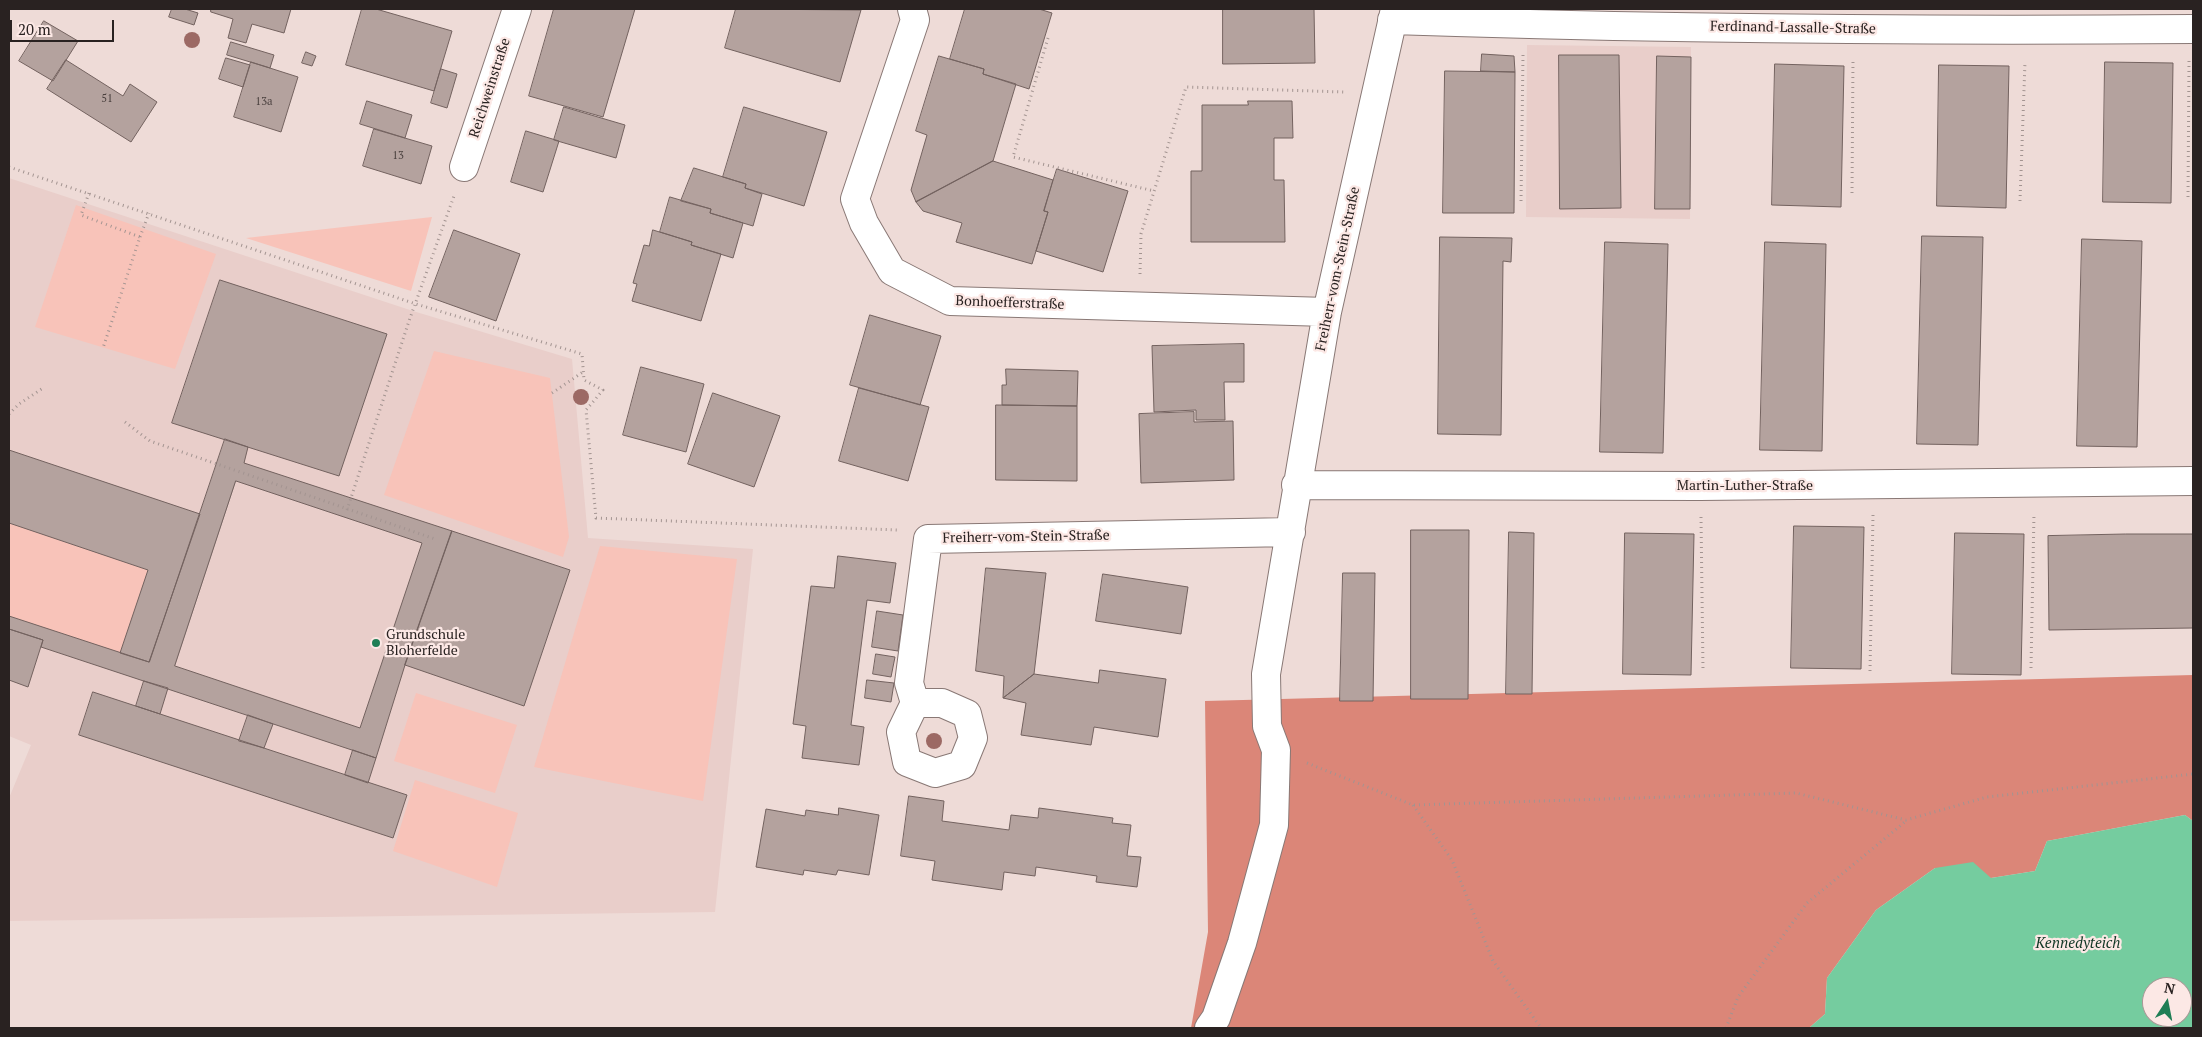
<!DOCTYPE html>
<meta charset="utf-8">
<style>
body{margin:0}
#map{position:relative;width:2202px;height:1037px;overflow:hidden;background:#eedbd7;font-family:"PT Serif",serif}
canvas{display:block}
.frame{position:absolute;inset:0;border:10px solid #292221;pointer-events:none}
.north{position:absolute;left:2142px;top:977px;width:50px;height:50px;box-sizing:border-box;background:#fce8e5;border:1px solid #a89997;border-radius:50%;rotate:11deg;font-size:14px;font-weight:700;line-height:20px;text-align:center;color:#292221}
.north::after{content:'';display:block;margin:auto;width:18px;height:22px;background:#1f7e55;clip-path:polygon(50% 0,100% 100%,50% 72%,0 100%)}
.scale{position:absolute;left:10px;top:20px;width:104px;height:22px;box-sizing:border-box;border:2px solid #292221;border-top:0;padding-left:6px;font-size:15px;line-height:18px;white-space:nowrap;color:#292221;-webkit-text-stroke:4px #fce8e5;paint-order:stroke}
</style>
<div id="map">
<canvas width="2202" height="1037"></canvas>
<div class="frame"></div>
<div class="north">N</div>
<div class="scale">20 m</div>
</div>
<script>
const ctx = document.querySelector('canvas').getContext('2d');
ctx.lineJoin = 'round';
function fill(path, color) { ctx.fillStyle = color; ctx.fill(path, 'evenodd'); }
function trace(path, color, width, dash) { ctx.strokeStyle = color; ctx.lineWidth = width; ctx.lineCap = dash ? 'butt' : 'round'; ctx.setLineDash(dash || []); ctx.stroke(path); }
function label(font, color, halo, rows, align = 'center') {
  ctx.font = font + ' "PT Serif",serif'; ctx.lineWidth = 4.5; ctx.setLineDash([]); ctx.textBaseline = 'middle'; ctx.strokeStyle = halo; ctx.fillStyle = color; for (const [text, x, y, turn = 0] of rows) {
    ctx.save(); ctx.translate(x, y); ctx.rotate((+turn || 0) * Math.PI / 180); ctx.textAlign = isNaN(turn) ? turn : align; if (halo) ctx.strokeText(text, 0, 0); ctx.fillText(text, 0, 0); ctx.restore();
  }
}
fill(new Path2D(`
 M1527,45L1691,47L1690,219L1526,217Z
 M9,178L413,311L572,359L588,538L753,549L715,912L9,921V798L31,745L9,736Z`), '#e9ceca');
fill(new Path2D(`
 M76,205L216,254L175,369L35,327Z
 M432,217L411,291L246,238Z
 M434,351L550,378L569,537L563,557L384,495Z
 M9,523L148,570L120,653L9,616Z
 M600,546L737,559L703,801L534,767Z
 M416,693L517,725L495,793L394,761Z
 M415,780L518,813L497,887L393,851Z`), '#f8c3b9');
fill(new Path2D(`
 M2193,675V821L2185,815L2047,841L2035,871L1991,878L1935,868L1876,910L1827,978L1825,1014L1809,1028H1191L1208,932L1205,701Z`), '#db8678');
fill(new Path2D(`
 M2185,815L2193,821V1028H1809L1825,1014L1827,978L1876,910L1935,868L1973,862L1991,878L2035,871L2047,841ZM2152,987H2182V1017H2152Z`), '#75cc9f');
const building = new Path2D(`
 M172,9H185L198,13L194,25L169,17Z
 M211,9H291L284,33L252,24L246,43L228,38L233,19L211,12Z
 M362,9H376L452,31L434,91L346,65Z
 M554,9H635L603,117L529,96Z
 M736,9L861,10L840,82L725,48Z
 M965,9H1039L1052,13L1029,89L983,74L984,69L950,59Z
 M1223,9H1314L1315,63L1223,64Z
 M44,21L78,41L53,81L19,61Z
 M231,42L274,55L270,68L227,55Z
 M306,52L316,56L312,66L302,63Z
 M1482,54L1514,56L1515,72L1481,71Z
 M1559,55H1619L1621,208L1560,209Z
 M939,56L984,69L983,74L1016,84L993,161L916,202L911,190L927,135L916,131Z
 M1657,56L1691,57L1690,209H1655Z
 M226,58L250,65L243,87L219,79Z
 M66,60L123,96L130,84L157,102L131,142L47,89Z
 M251,62L298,77L281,132L234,117Z
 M2105,62L2173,63L2171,203L2103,202Z
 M1775,64L1844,66L1841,207L1772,205Z
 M1939,65L2009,66L2006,208L1937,206Z
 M441,69L457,74L447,108L431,103Z
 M1445,71L1515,72L1514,213H1443Z
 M367,101L412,115L405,138L360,124Z
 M1248,101H1292L1293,138H1274V180H1284L1285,242H1191V171H1202V105H1248Z
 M564,107L625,125L616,158L554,140Z
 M744,107L827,132L804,206L745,188L746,184L723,177Z
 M374,129L432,146L421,184L363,166Z
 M526,131L559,141L543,192L511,182Z
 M993,161L1053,180L1044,211L1048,212L1032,264L956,242L962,223L923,211L916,202Z
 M694,168L746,184L745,188L762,194L753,226L710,213L711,209L681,201Z
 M1057,169L1128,191L1103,272L1036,251L1048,212L1044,211Z
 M670,197L711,209L710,213L743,223L733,258L691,245L692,242L660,232Z
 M454,230L520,254L496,321L429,297Z
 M653,230L692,242L691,245L721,254L701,321L632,301L637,284L633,283L644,245L649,246Z
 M1922,236L1983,237L1978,445L1917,444Z
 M1440,237L1512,238L1511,262L1503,261L1501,435L1438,434Z
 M2082,239L2142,241L2137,447L2077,446Z
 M1605,242L1668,244L1663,453L1600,452Z
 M1765,242L1826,244L1822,451L1760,450Z
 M220,280L387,334L339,476L172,423Z
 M870,315L941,336L920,405L850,385Z
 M1244,344V382H1224L1225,420H1196V410L1154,412L1152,346Z
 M641,367L704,384L686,452L623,435Z
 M1006,369L1078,371L1077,406L1002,405V385H1006Z
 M859,388L929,407L908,481L839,461Z
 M713,393L780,416L754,487L688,464Z
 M996,405L1077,406V481L996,480Z
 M1194,412V422L1233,421L1234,480L1141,483L1139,414Z
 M225,439L248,447L244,463L452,531L405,665L376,758L41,647L43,640L9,629V616L149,662ZM236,481L422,543L360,728L175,666Z
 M9,450L200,514L149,662L120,653L148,570L9,523Z
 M1794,526L1864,527L1861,669L1791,668Z
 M1411,530H1469L1468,699H1411Z
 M452,531L570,570L524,706L405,665Z
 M1509,532L1534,533L1532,694H1506Z
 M1625,533L1694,534L1691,675L1623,674Z
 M1955,533L2024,534L2021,675L1952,674Z
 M2126,534H2193V628L2049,630L2048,536Z
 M838,556L896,563L890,603L867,600L851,725L864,727L859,765L802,758L806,726L793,724L811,586L834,588Z
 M986,568L1046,573L1034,674L1003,698L1004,676L976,671Z
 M1343,573H1375L1373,701H1340Z
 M1103,574L1188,587L1181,634L1096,621Z
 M877,611L903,615L898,651L872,647Z
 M9,629L43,640L28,687L9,680Z
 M876,654L895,657L891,677L873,674Z
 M1100,670L1166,679L1158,737L1094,727L1091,745L1021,735L1026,703L1003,698L1034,674L1098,683Z
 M867,680L894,683L891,702L865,698Z
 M144,681L168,688L160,714L136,706Z
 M93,692L407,795L393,838L79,735Z
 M248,715L273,724L264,748L239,741Z
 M353,750L376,758L368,783L345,775Z
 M909,796L944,801L942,821L1009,830L1011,815L1038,818L1039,808L1113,818L1112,823L1131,825L1127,856L1141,857L1137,887L1096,882L1097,876L1036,867L1035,876L1004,872L1002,890L932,880L935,861L901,856Z
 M839,808L879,815L869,875L838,870L836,875L804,870L803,875L756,867L766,809L805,816L806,810L838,815Z`);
fill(building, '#b4a29e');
trace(building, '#73625f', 1);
const street = new Path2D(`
 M912,9L915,20L855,199L864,223L892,271L950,301L1327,312
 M1392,20C1659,29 1926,31 2193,29
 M464,167L517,9
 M1296,485L1700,486L2193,481
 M915,703H942L967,714L973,738L962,765L935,773L907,762L901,732L915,703L909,683L928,539L1291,532
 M1209,1028L1216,1018L1242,943L1274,825L1276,750L1267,726L1266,674L1327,312L1395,9`);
trace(street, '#897875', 30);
trace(new Path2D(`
 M1048,38L1013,157L1154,191
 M9,167L416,304L582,354L584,380L603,390L586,410L596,518L897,530
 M89,193L81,215L140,237L103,348
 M1852,193L1853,60
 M2188,197L2189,60
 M1521,201L1523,55
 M2020,201L2025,62
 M140,237L149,213
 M1140,274L1141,234L1186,87L1344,92
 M552,393L583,372
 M9,414L19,404L43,388
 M125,422L150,441L435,539
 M347,510L409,321L454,196
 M1701,517L1703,670
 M2031,668L2034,513
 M1870,671L1873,515
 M1307,763L1413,805L1796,793L1906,820L1987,797L2193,774
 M1413,805L1452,860L1493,961L1541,1028
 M1726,1028L1738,997L1807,903L1906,821`), '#a39491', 3, [1, 4]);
trace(street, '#fff', 28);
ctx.fillStyle = '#9c6964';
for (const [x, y] of [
 [192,40],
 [581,397],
 [934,741]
]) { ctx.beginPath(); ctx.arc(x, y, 8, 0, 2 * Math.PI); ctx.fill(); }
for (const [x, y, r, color] of [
 [376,643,5,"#1f7e55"]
]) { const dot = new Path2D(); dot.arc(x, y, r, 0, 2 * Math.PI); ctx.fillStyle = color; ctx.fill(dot); trace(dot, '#fce8e5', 2); }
label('11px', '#4c4240', null, [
 ["51",107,99],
 ["13a",264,102],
 ["13",398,156]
]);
label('14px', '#292221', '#fce8e5', [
 ["Ferdinand-Lassalle-Straße",1793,28,1],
 ["Reichweinstraße",490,88,-72],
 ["Freiherr-vom-Stein-Straße",1338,269,-78],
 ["Bonhoefferstraße",1010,303,2],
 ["Martin-Luther-Straße",1745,486],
 ["Freiherr-vom-Stein-Straße",1026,537,-1]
]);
label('14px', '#292221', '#fce8e5', [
 ["Grundschule",386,635],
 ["Bloherfelde",386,651]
], 'left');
label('italic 15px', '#0f3624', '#fce8e5', [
 ["Kennedyteich",2078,944]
]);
</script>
